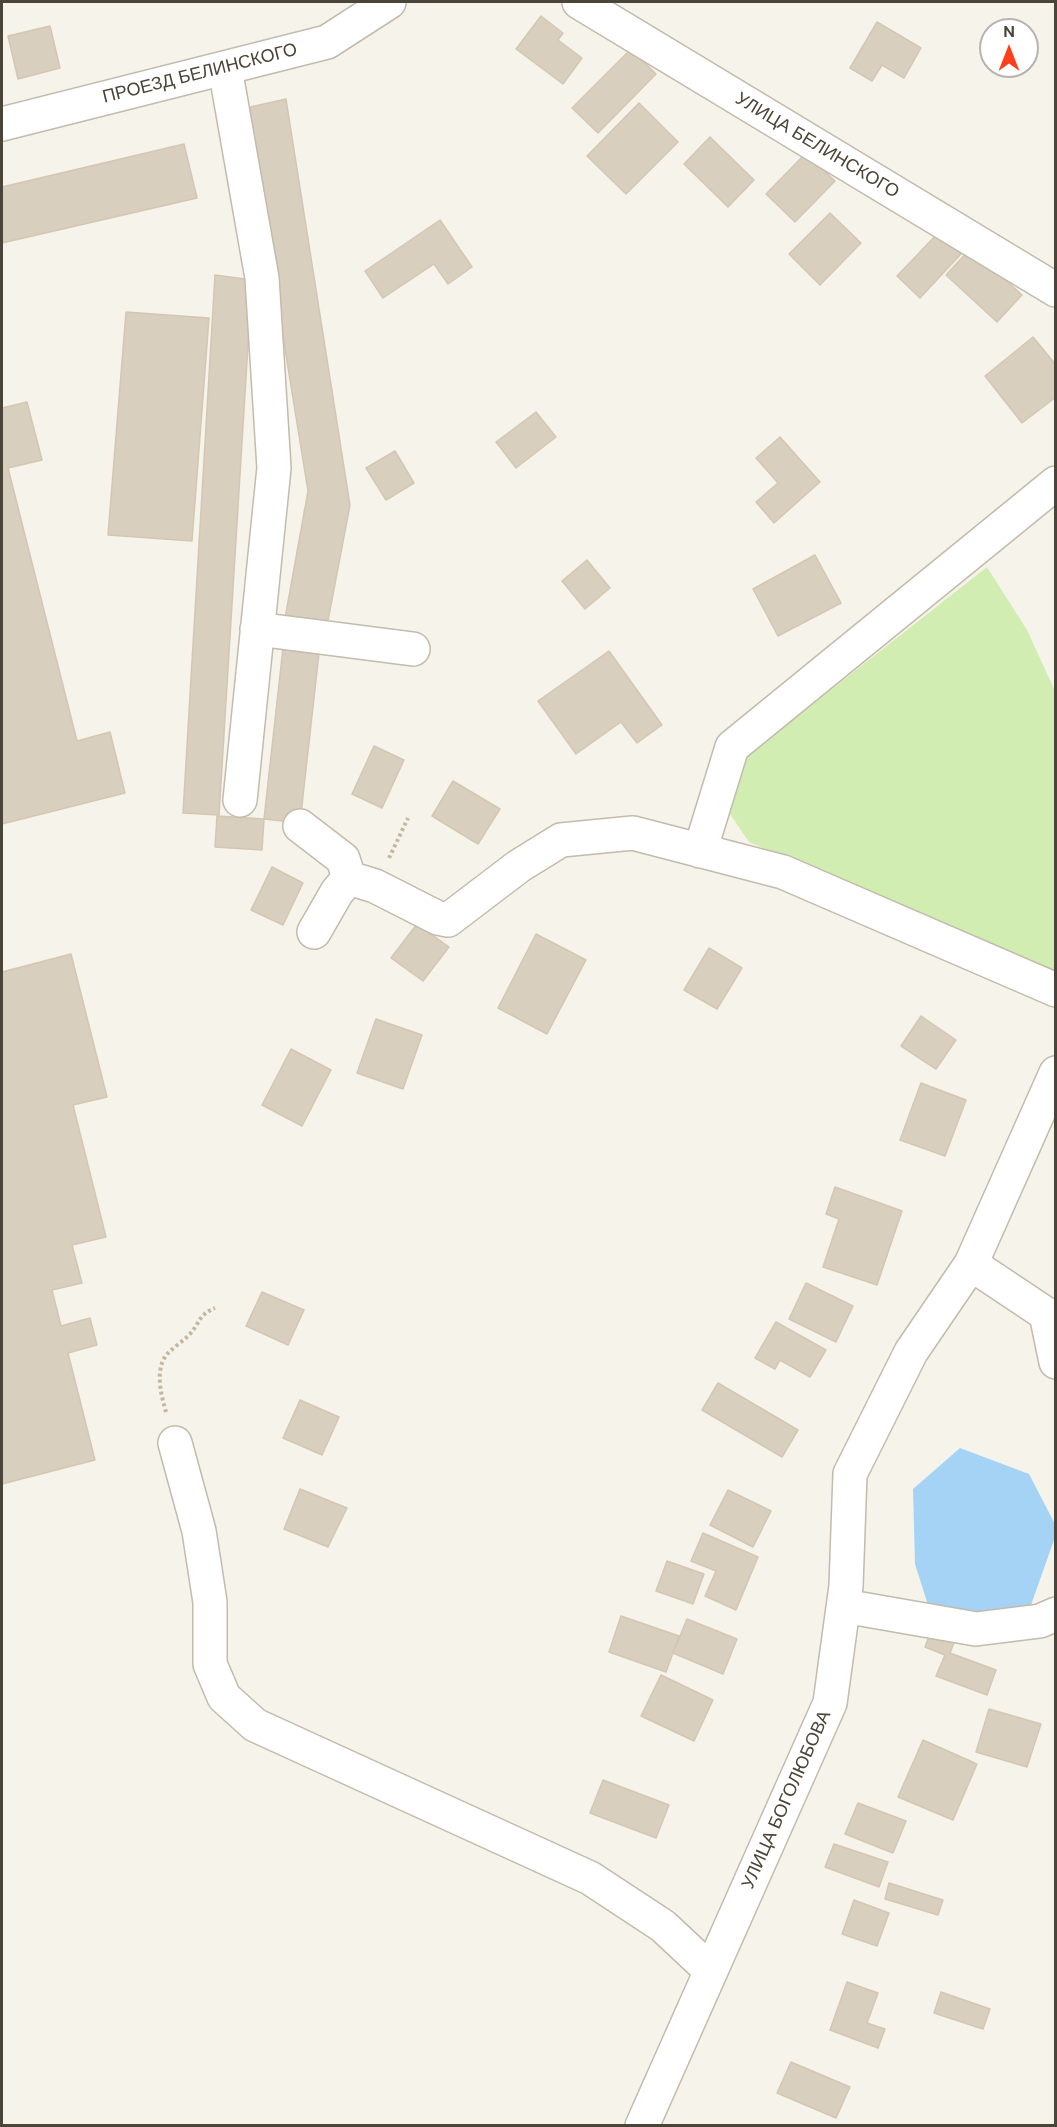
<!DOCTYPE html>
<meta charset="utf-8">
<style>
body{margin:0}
#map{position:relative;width:1057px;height:2127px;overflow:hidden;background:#f6f3eb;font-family:"DM Sans",sans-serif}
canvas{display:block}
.frame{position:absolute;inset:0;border:3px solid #4b4438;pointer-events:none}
.north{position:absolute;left:979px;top:18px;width:60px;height:60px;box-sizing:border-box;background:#fff;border:2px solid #b7b4af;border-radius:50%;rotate:0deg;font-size:16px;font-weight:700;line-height:24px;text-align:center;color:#4b4438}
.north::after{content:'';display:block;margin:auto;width:21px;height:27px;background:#ff3f19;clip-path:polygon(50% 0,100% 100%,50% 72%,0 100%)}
</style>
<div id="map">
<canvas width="1057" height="2127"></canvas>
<div class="frame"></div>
<div class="north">N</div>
</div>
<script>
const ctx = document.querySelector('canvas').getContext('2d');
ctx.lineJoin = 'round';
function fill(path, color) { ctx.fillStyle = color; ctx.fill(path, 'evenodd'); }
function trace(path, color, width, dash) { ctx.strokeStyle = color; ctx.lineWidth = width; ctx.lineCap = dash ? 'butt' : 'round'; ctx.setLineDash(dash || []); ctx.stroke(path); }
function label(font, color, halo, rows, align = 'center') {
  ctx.font = font + ' "DM Sans",sans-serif'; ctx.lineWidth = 6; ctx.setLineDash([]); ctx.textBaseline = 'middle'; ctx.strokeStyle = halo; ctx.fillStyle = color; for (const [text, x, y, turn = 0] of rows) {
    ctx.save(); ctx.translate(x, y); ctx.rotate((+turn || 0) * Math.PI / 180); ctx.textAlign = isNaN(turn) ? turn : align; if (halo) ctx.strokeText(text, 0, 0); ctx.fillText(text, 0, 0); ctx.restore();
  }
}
fill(new Path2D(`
 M987,567L1027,630L1055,691V974L749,842L730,814L743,759Z`), '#d1edb1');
fill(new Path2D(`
 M960,1448L1029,1474L1056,1526L1055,1537L1031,1605L958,1627L928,1605L915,1564L913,1489Z`), '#a4d3f6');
const building = new Path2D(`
 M541,16L563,33L558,40L582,58L563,84L516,49Z
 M877,22L921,48L904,78L882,65L872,81L850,68Z
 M50,26L60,68L18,79L8,36Z
 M631,49L656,74L598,133L572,108Z
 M286,99L350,505L326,631L284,624L308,491L246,108Z
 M639,103L678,142L626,194L587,156Z
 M710,137L754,180L728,207L684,164Z
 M184,144L197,198L2,243V187Z
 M806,153L835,181L795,222L766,194Z
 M830,213L861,243L820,285L789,254Z
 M440,220L472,267L448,284L434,264L383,298L365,271Z
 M938,233L961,254L920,298L897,276Z
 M971,248L1022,295L997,322L946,275Z
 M215,275L252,280L219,815L183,813Z
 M126,312L209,318L192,541L108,535Z
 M1033,337L1056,365V397L1022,423L985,376Z
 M27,402L42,460L8,468L77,741L110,732L125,793L2,824V408Z
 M536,412L556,437L516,468L496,442Z
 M780,437L820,482L774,523L756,502L778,483L756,458Z
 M395,451L414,483L386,500L366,468Z
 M815,555L841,603L778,636L753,589Z
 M587,560L610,588L585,609L562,581Z
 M284,639L320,644L300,823L264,819Z
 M609,651L662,725L637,743L621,722L576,754L538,701Z
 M374,746L404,760L382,808L352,794Z
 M453,781L500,809L478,844L432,816Z
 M217,816L264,819L262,850L215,847Z
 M272,867L303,883L283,925L251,910Z
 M417,924L449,947L423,981L391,958Z
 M536,934L586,960L547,1034L498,1008Z
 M709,948L742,968L717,1009L684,990Z
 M71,954L107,1097L73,1105L106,1237L72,1245L82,1283L52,1290L61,1326L90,1318L97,1345L68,1353L95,1460L2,1484V972Z
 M921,1016L956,1040L936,1069L901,1046Z
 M376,1019L422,1035L403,1089L357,1073Z
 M291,1049L331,1070L302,1126L262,1105Z
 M921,1083L966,1100L945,1156L900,1140Z
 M835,1187L902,1211L877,1285L823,1267L839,1219L826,1214Z
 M806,1283L853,1306L836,1342L789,1319Z
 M262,1292L304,1310L288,1345L246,1326Z
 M776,1322L826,1350L810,1377L780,1360L775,1369L755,1358Z
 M718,1383L798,1430L782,1457L702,1410Z
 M300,1400L339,1417L322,1455L283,1438Z
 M300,1489L347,1508L328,1547L284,1529Z
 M728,1490L771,1511L753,1547L710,1525Z
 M703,1533L758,1557L736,1610L705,1596L716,1571L691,1561Z
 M667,1561L704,1574L693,1604L656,1591Z
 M621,1616L679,1636L666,1672L609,1652Z
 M687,1619L737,1639L723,1674L673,1653Z
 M931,1631L955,1640L950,1653L996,1670L987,1695L936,1676L945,1655L925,1647Z
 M661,1675L713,1700L694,1741L641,1716Z
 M989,1709L1041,1724L1027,1767L976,1752Z
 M923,1740L977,1764L953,1820L898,1797Z
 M603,1780L669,1805L656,1838L590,1813Z
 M858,1803L906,1821L893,1853L845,1834Z
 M834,1844L888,1862L879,1887L825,1867Z
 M889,1883L943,1900L938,1915L885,1899Z
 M854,1900L889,1913L877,1946L842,1934Z
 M847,1982L878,1993L867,2023L885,2029L878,2048L830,2030Z
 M941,1992L990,2009L983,2029L934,2013Z
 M791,2062L850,2087L836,2118L777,2093Z`);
fill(building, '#d9cfbf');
trace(building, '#d4c7b2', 1.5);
const minor = new Path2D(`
 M579,2L1056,290
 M225,68L262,278L274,468L240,800
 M2,124L327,42L389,2
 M257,629L413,649
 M300,826L343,859L349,878
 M700,851L732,747L1056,483
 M314,932L337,892L349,878L375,886L438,918L448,920L519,866L561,840L633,833L783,872L1056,990
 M971,1264L1046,1314L1056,1362
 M175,1443L199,1531L210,1602V1664L224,1697L255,1725L590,1878L663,1926L711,1971
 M844,1606L976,1629L1040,1621L1056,1614
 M642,2126L830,1703L846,1586L850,1474L911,1352L971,1264L1056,1073`);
trace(minor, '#c3bbac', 36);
trace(new Path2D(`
 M389,858L408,818
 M166,1412C161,1395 154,1368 168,1353C174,1347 183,1341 189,1335C201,1322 197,1316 215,1308`), '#c5b79c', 4, [3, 3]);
trace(minor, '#fff', 33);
label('18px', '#4b4438', '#fff', [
 ["ПРОЕЗД БЕЛИНСКОГО",200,74,-14],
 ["УЛИЦА БЕЛИНСКОГО",817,146,31],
 ["УЛИЦА БОГОЛЮБОВА",787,1800,-66]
]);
</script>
